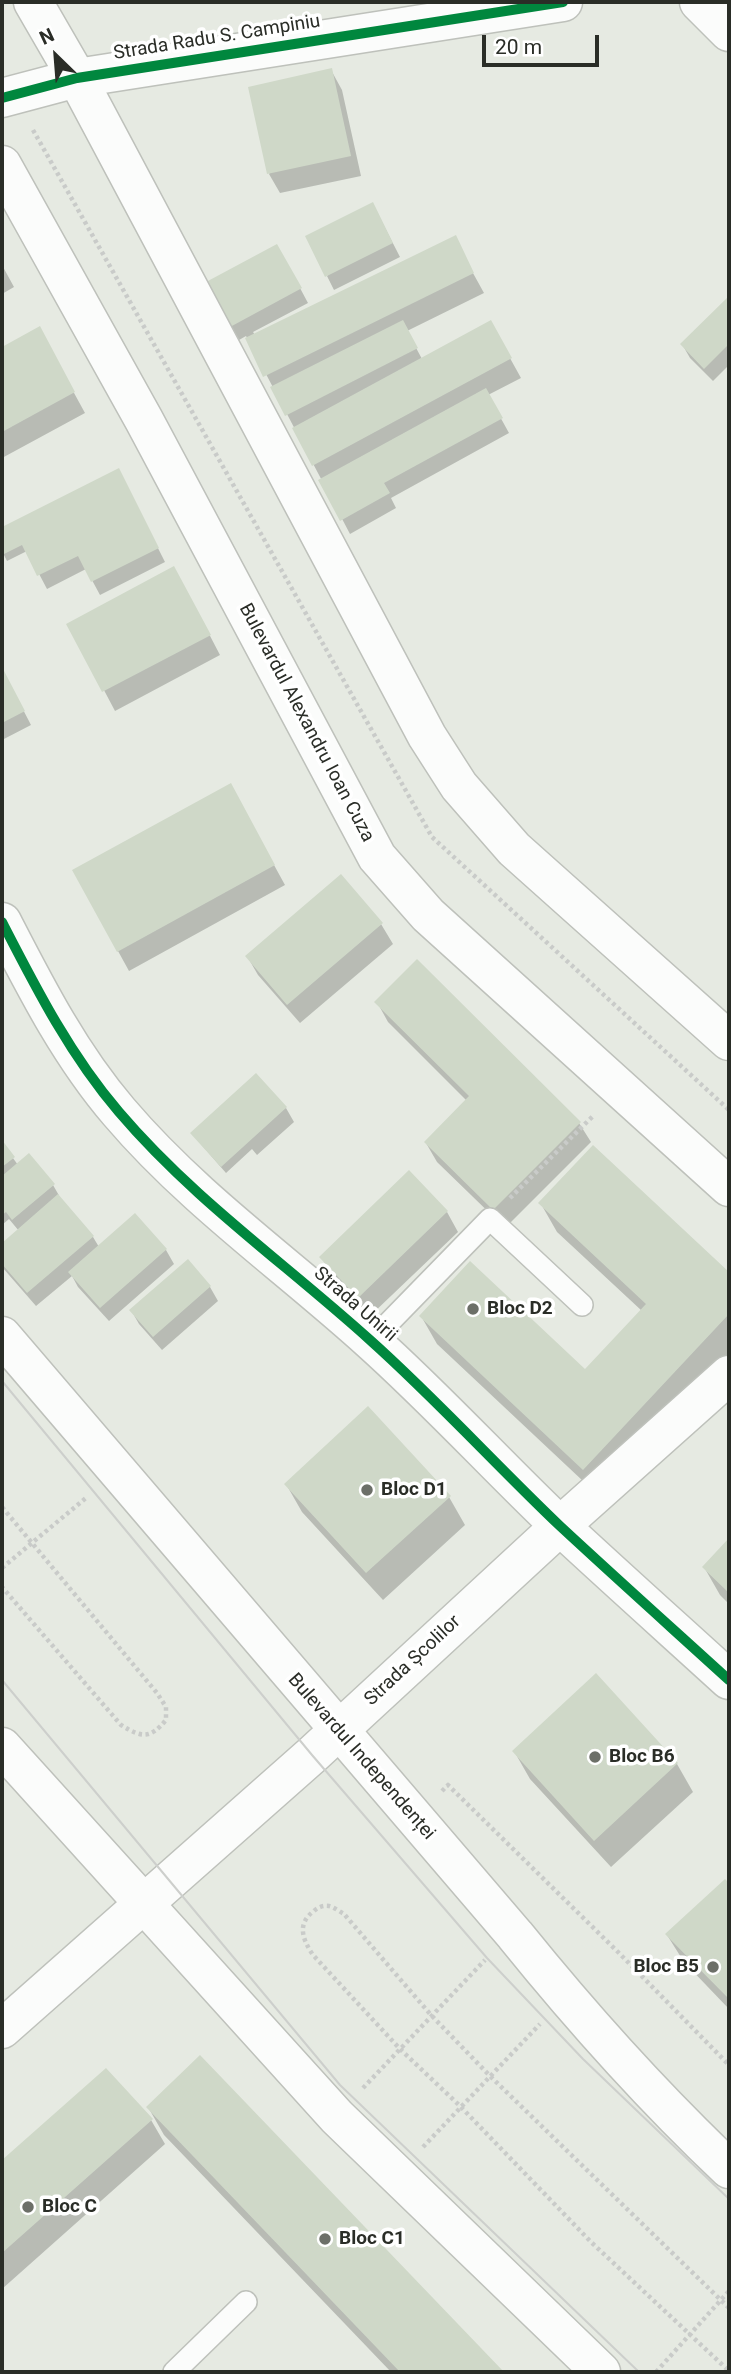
<!DOCTYPE html>
<meta charset="utf-8">
<style>
body{margin:0}
#map{position:relative;width:731px;height:2374px;overflow:hidden;background:#e6eae2;font-family:Roboto,sans-serif}
canvas{display:block}
.frame{position:absolute;inset:0;border:4px solid #2a2d27;pointer-events:none}
.north{position:absolute;left:21px;top:21px;width:70px;height:70px;-webkit-text-stroke:5px #fff;paint-order:stroke;rotate:335deg;font-size:19px;font-weight:700;line-height:28px;text-align:center;color:#2a2d27}
.north::after{content:'';display:block;margin:auto;width:24px;height:32px;background:#2a2d27;clip-path:polygon(50% 0,100% 100%,50% 72%,0 100%)}
.scale{position:absolute;left:482px;top:35px;width:117px;height:32px;box-sizing:border-box;border:4px solid #2a2d27;border-top:0;padding-left:9px;font-size:21px;line-height:24px;white-space:nowrap;color:#2a2d27;-webkit-text-stroke:5px #fff;paint-order:stroke}
</style>
<div id="map">
<canvas width="731" height="2374"></canvas>
<div class="frame"></div>
<div class="north">N</div>
<div class="scale">20 m</div>
</div>
<script>
const ctx = document.querySelector('canvas').getContext('2d');
ctx.lineJoin = 'round';
function fill(path, color) { ctx.fillStyle = color; ctx.fill(path, 'evenodd'); }
function trace(path, color, width, dash) { ctx.strokeStyle = color; ctx.lineWidth = width; ctx.lineCap = dash ? 'butt' : 'round'; ctx.setLineDash(dash || []); ctx.stroke(path); }
function label(font, color, halo, rows, align = 'center') {
  ctx.font = font + ' Roboto,sans-serif'; ctx.lineWidth = 7; ctx.setLineDash([]); ctx.textBaseline = 'middle'; ctx.strokeStyle = halo; ctx.fillStyle = color; for (const [text, x, y, turn = 0] of rows) {
    ctx.save(); ctx.translate(x, y); ctx.rotate((+turn || 0) * Math.PI / 180); ctx.textAlign = isNaN(turn) ? turn : align; if (halo) ctx.strokeText(text, 0, 0); ctx.fillText(text, 0, 0); ctx.restore();
  }
}
fill(new Path2D(`
 M331,70L342,90L361,176L280,193L269,174Z
 M380,218L400,257L334,290L327,276Z
 M463,255L484,293L407,331L422,359L490,322L521,378L488,395L509,433L391,498L396,508L350,534L246,336L239,340L231,326L285,260L308,303L253,332L255,335Z
 M2,265L14,287L2,294Z
 M729,298V365L713,381L690,358L682,344Z
 M39,329L85,413L2,458V349Z
 M119,471L165,562L100,595L86,569L47,589L27,551L7,561L2,551V529Z
 M185,588L220,655L115,711L69,624Z
 M2,669L31,725L2,740Z
 M241,805L285,885L129,971L118,951Z
 M381,924L393,944L300,1023L258,975L247,956Z
 M377,1002L579,1123L591,1142L505,1228L437,1162L426,1143L467,1101L388,1022Z
 M286,1108L294,1122L257,1155L252,1149L226,1173L192,1134Z
 M2,1143L18,1165L53,1185L61,1199L93,1237L99,1247L135,1215L166,1250L174,1264L109,1321L78,1287L72,1276L36,1306L2,1267V1246L19,1231L9,1219L2,1225Z
 M593,1147L729,1275V1359L600,1497L437,1344L421,1316L585,1371L642,1311L557,1232L541,1204Z
 M447,1212L458,1232L370,1316L333,1276L321,1257Z
 M187,1261L210,1287L218,1301L162,1350L139,1324L131,1310Z
 M286,1484L449,1497L465,1525L383,1600L302,1512Z
 M729,1541V1604L720,1595L704,1567Z
 M596,1676L677,1764L693,1792L611,1867L530,1779L514,1751Z
 M725,1881L729,1886V2009L684,1962L667,1935Z
 M200,2057L501,2372H391L164,2135L148,2107Z
 M106,2070L151,2120L165,2144L2,2289V2163Z`), '#0003');
fill(new Path2D(`
 M332,68L351,156L267,174L248,87Z
 M373,202L393,243L325,277L305,236Z
 M456,235L474,273L263,377L245,338Z
 M277,244L302,288L230,327L206,282Z
 M729,296V344L704,369L680,344Z
 M403,320L418,348L285,416L270,387Z
 M491,320L512,358L312,466L292,428Z
 M40,326L75,392L2,432V347Z
 M486,388L503,418L384,483L390,493L340,521L318,480Z
 M119,468L159,548L91,582L78,556L37,576L22,545L2,555V527Z
 M174,566L211,635L102,692L66,624Z
 M2,667L25,711L2,723Z
 M231,783L275,865L117,952L72,870Z
 M341,874L383,923L287,1005L245,956Z
 M417,959L581,1122L493,1210L424,1142L469,1096L374,1002Z
 M256,1073L287,1107L221,1167L190,1133Z
 M2,1140L15,1157L2,1167Z
 M593,1145L729,1272V1314L583,1470L419,1316L470,1261L585,1369L646,1304L538,1203Z
 M29,1153L55,1184L12,1220L6,1212L2,1215V1176Z
 M409,1170L448,1211L358,1298L319,1257Z
 M58,1194L94,1236L27,1293L2,1264V1243Z
 M135,1213L167,1249L100,1308L68,1272Z
 M188,1259L211,1286L153,1337L129,1310Z
 M368,1406L451,1496L366,1573L284,1484Z
 M729,1538V1593L702,1567Z
 M596,1673L678,1763L594,1841L512,1751Z
 M725,1879L729,1883V1999L665,1934Z
 M200,2055L504,2372H400L146,2107Z
 M106,2068L153,2119L2,2253V2160Z`), '#cfd8c8');
const lane = new Path2D(`
 M371,1341L490,1219L582,1305
 M174,2372L246,2302`);
const street = new Path2D(`
 M699,2L729,32
 M2,922C36,988 70,1055 119,1112C193,1199 286,1264 370,1340C436,1399 496,1465 560,1526C616,1578 673,1629 729,1680`);
const secondary = new Path2D(`
 M2,98L77,78L563,2
 M2,2029L312,1755L560,1526L729,1375`);
const primary = new Path2D(`
 M33,2L77,78L427,736L459,786L514,849L729,1041
 M2,165L144,420L377,857L428,915L729,1187
 M2,1336L515,1935C582,2018 652,2096 729,2169
 M2,1747L337,2117L601,2372`);
trace(lane, '#bec1bb', 24);
trace(street, '#bec1bb', 41);
trace(secondary, '#bec1bb', 41);
trace(primary, '#bec1bb', 41);
trace(new Path2D(`
 M33,130L432,837L729,1110
 M510,1198L593,1116
 M2,1507L157,1693L166,1707V1720C150,1739 142,1738 121,1725L2,1587
 M2,1568L87,1497
 M442,1791L448,1785L618,1952L729,2065
 M363,2088L485,1960
 M423,2147L540,2024
 M729,2308L490,2076L431,2015L344,1914C340,1912 334,1907 329,1906C324,1905 318,1907 314,1911C296,1924 303,1940 313,1955L400,2049L460,2106L591,2242L729,2371
 M656,2372L729,2291`), '#c9cbc9', 4.5, [3.5, 3.5]);
trace(lane, '#fbfcfb', 21);
trace(street, '#fbfcfb', 38);
trace(secondary, '#fbfcfb', 38);
trace(primary, '#fbfcfb', 38);
trace(new Path2D(`
 M2,1381L312,1755L487,1958L583,2059L729,2199
 M2,1680L340,2085L639,2372`), '#cdcfcc', 2);
trace(new Path2D(`
 M2,98L77,78L563,2
 M2,922C36,988 70,1055 119,1112C193,1199 286,1264 370,1340C436,1399 496,1465 560,1526C616,1578 673,1629 729,1680`), '#00873e', 10);
for (const [x, y, r, color] of [
 [473,1309,7,"#6c6f68"],
 [367,1490,7,"#6c6f68"],
 [595,1757,7,"#6c6f68"],
 [713,1967,7,"#6c6f68"],
 [28,2207,7,"#6c6f68"],
 [325,2239,7,"#6c6f68"]
]) { const dot = new Path2D(); dot.arc(x, y, r, 0, 2 * Math.PI); ctx.fillStyle = color; ctx.fill(dot); trace(dot, '#fff', 2.5); }
label('19px', '#2a2d27', '#fff', [
 ["Strada Radu S. Campiniu",217,38,-9],
 ["Bulevardul Alexandru Ioan Cuza",306,723,62],
 ["Strada Unirii",355,1305,41],
 ["Strada Școlilor",413,1661,-43],
 ["Bulevardul Independenței",361,1757,49]
]);
label('bold 19px', '#2a2d27', '#fff', [
 ["Bloc D2",487,1309],
 ["Bloc D1",381,1490],
 ["Bloc B6",609,1757],
 ["Bloc B5",699,1967,"right"],
 ["Bloc C",42,2207],
 ["Bloc C1",339,2239]
], 'left');
</script>
